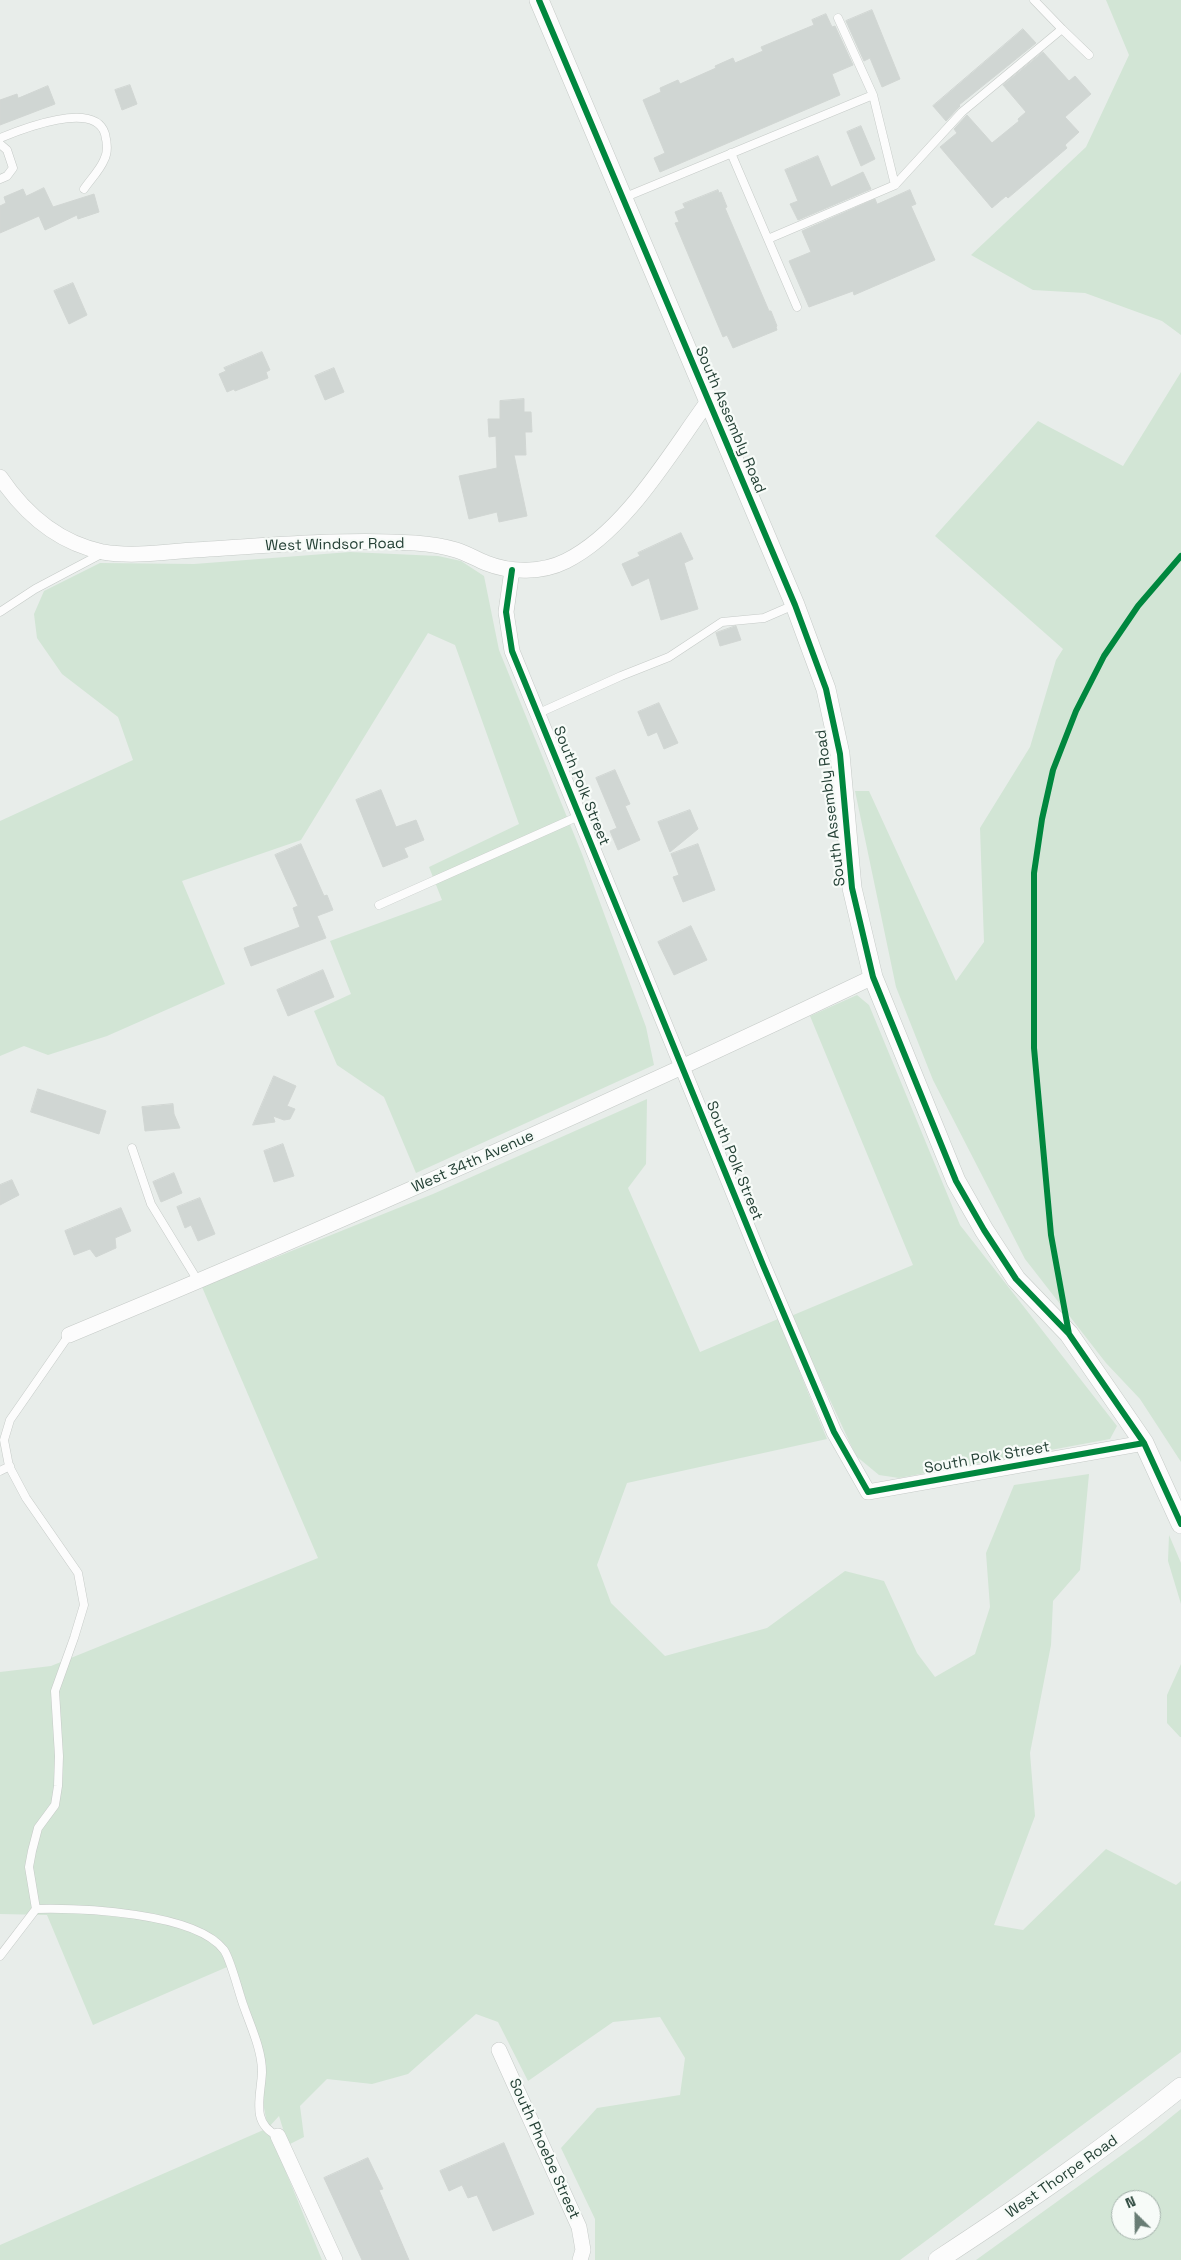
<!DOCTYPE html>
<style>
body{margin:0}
#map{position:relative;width:1181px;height:2260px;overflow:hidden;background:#e8edea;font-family:"Space Grotesk",sans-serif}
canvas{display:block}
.north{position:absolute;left:1111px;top:2190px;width:50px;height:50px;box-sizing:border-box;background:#f7fbf8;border:1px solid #a3b1aa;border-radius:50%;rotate:337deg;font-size:14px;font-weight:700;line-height:20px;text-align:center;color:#254136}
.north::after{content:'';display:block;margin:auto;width:18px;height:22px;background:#697d75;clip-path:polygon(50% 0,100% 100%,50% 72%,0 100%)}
</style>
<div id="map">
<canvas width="1181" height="2260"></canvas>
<div class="north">N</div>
</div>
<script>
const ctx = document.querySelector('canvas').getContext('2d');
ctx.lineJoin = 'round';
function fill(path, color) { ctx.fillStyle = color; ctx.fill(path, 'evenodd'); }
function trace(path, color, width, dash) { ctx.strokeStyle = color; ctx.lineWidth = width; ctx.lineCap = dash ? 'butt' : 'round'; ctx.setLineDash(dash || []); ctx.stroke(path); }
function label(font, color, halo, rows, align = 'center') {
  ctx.font = font + ' "Space Grotesk",sans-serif'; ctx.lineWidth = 4.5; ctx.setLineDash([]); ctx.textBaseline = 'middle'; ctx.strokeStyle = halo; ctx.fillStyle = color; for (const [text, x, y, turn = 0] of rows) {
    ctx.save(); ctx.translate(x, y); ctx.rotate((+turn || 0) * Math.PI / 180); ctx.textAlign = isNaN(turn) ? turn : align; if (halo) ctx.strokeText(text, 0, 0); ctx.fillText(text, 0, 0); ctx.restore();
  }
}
fill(new Path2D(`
 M1106,0H1181V335L1162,321L1085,293L1033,290L971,255L1086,147L1129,55Z
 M1181,372V1462L1140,1399L1106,1363L1025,1259L933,1080L896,987L855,791H869L956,981L984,942L980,828L1030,747L1056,660L1063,649L935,536L1038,421L1123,466Z
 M350,552L438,556L461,561L484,576L499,650L582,854L646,1027L654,1065L416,1173L384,1097L337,1065L314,1011L351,994L330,941L442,900L429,867L519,824L455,645L428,633L301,840L182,881L225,984L107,1036L48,1055L24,1046L0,1056V821L133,760L118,717L62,674L37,638L34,614L44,591L100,563L194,564Z
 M857,995L869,1005L960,1225L1117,1426L1110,1439L899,1478L879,1475L856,1456L791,1316L913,1265L810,1016Z
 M647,1099L646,1164L628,1188L700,1352L778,1319L827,1439L627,1483L597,1565L611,1603L665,1656L767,1628L845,1571L884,1581L917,1653L935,1677L975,1654L990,1607L986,1553L1014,1485L1089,1474L1080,1570L1053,1601L1051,1645L1030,1753L1035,1816L994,1925L1023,1930L1106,1849L1176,1885L1181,1881V2052L900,2260H595V2219L561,2148L597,2108L680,2095L685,2058L660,2017L613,2022L528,2081L498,2022L476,2014L408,2074L372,2084L327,2079L300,2106L304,2137L288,2145L279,2116L268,2128L322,2260H0V2245L268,2128L263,2103L265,2071L262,2048L234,1964L93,2025L47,1915L0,1914V1672L51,1666L318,1558L202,1287L433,1194Z
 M1169,1535L1181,1563V1604L1168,1561Z
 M1181,1664V1737H1180L1167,1723V1695Z
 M1181,2109V2260H976L1144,2139ZM1121,2200H1151V2230H1121Z`), '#d2e5d5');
const building = new Path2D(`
 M872,10L900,79L882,87L870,58L864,61L846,21Z
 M826,14L832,27L835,26L853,65L832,74L840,95L660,172L654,158L665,153L643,100L661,92L660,88L678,80L680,84L716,68L715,66L733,58L735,63L763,51L761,47L814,25L812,20Z
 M1023,29L1036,43L959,105L960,106L946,121L933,106Z
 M1043,52L1069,81L1075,76L1091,94L1065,117L1079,132L1065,145L1067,148L1053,160L1008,198L1006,196L992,208L940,147L957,133L954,129L967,115L992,143L1019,121L1018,119L1026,112L1003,85Z
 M130,85L137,104L122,110L115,90Z
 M48,86L55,104L0,125V100L17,94L18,98Z
 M861,126L875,159L861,166L847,132Z
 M818,156L831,187L863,172L871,189L798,220L790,204L798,201L785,170Z
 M44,188L53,207L94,194L99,212L78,219L77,215L45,230L39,216L0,233V206L6,203L4,197L23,189L26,196Z
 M718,190L719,193L721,192L727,207L725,208L769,311H771L777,326L776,327L777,330L733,348L727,335L723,337L675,223L679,222L675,212L685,208L683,204Z
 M910,190L916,204L911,206L935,260L854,295L853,291L809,307L789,261L811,252L802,231L875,199L877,204Z
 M73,283L87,315L69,324L54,291Z
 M262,352L270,370L266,372L268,378L235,391L234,389L227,392L219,374L226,371L224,368Z
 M334,368L344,392L325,400L315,376Z
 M524,399V412H531L532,432H525L526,455H514L527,516L499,522L497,512L469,519L459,476L497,468L496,436L489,437L488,419H500V401Z
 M681,533L693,559L684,563L698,609L661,620L649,578L632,586L622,564L640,556L638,553Z
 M736,626L741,640L720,646L716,633Z
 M659,703L678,743L664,749L657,732L648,736L638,712Z
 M615,770L630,804L625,806L640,840L618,850L610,831L617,828L596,778Z
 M381,790L396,827L416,820L424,840L404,848L408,857L383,867L356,800Z
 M690,810L698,829L670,852L658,822Z
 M301,844L324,896L327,895L333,910L317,916L326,938L251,966L244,948L300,927L293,908L298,906L275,855Z
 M698,844L715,890L683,902L673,877L679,875L671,854Z
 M691,926L707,960L674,975L658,942Z
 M323,970L334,997L288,1016L277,990Z
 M274,1076L296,1086L287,1106L295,1109L290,1119L284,1120L273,1116L275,1122L253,1125Z
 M38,1089L106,1111L99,1134L31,1112Z
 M173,1104L174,1114L180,1128L145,1131L142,1107Z
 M283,1144L294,1176L274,1182L264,1151Z
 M174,1173L182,1193L161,1202L153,1182Z
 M12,1180L19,1195L0,1205V1185Z
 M200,1198L215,1234L198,1241L191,1225L185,1228L177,1207Z
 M121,1208L131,1231L115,1238L116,1248L96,1257L90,1249L74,1255L65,1231Z
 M504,2143L534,2214L493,2231L477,2195L468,2198L462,2185L449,2191L440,2171Z
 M368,2158L383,2189L379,2190L409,2260H362L324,2178Z`);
fill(building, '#d0d6d3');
trace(building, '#d1d6d3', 1);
const service = new Path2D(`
 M1034,0L1062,29
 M873,95L895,185
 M0,138C22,129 95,100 105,134C107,142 108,153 104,160C100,170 90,180 84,189
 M0,144L7,150L13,168L7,176L0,179
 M731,153L797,307
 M623,198L873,95L838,18
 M768,239L895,185L962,112L1062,29L1089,55
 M0,612L35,589L103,553
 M539,713L621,676L669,657L722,622L764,618L794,605
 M379,905L579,816
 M132,1148L151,1204L198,1281
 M0,1471L10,1466
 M36,1909L29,1867L32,1851L38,1828L55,1805L58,1786L59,1756L55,1691L74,1638L84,1605L78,1573L26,1498L9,1466L4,1440L10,1420L69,1335
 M0,1956L36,1909C80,1908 195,1912 224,1950C231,1960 239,1994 244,2007C251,2027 262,2050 262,2072C261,2097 250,2123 278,2136`);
const minor = new Path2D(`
 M0,477C25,514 59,543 103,552C132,557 165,552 194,550C267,546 342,538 415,543C428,544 443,546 456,550C466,553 476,559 486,563C511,573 542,573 566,561C626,531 670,453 709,400
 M512,570L506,612L512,651L763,1265L834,1432L868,1492L1144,1443
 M69,1335C340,1223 608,1104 873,977
 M499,2050L579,2227L583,2250L580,2260
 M278,2136L335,2260`);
const tertiary = new Path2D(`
 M539,0L795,605L826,689L840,754L852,888L873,977L956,1181L984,1230L1016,1279L1069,1334L1144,1443L1181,1524
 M938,2260C1022,2205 1103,2150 1181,2087`);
trace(service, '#c5cac7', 9);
trace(minor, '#c5cac7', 16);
trace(tertiary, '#c5cac7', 20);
trace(service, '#fcfcfc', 8);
trace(minor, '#fcfcfc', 15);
trace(tertiary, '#fcfcfc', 19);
trace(new Path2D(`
 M539,0L795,605L826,689L840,754L852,888L873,977L956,1181L984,1230L1016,1279L1069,1334L1144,1443L1181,1524
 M512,570L506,612L512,651L763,1265L834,1432L868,1492L1144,1443
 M1069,1334L1051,1235L1034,1048V873L1042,819L1053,770L1076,711L1104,656L1138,606L1181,556`), '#00873e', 6);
label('15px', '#254136', '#f7fbf8', [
 ["South Assembly Road",730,420,67],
 ["West Windsor Road",335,545,-1],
 ["South Polk Street",581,786,68],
 ["South Assembly Road",831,808,-97],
 ["South Polk Street",734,1161,68],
 ["West 34th Avenue",473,1162,-24],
 ["South Polk Street",987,1458,-10],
 ["South Phoebe Street",544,2149,66],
 ["West Thorpe Road",1062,2177,-35]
]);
</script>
